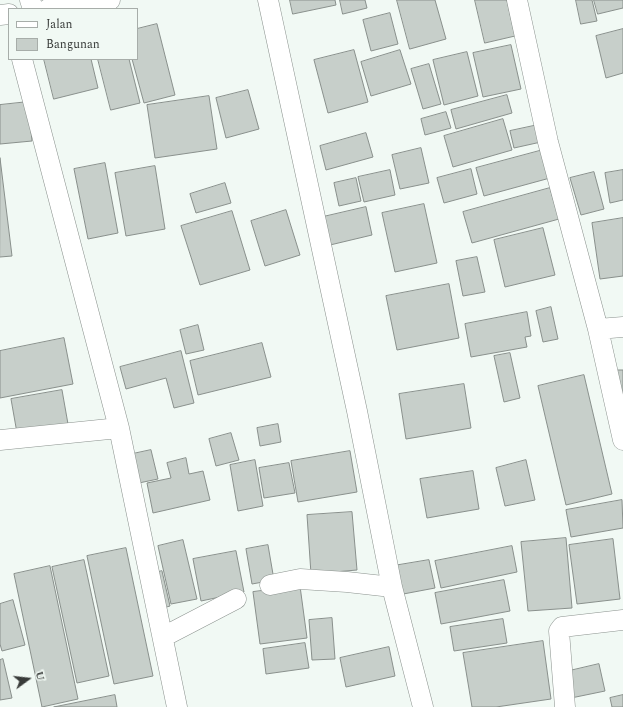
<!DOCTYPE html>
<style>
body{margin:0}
#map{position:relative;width:623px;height:707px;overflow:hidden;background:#f1f9f4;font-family:Spectral,serif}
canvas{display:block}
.legend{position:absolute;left:8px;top:8px;width:130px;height:52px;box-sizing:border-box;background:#f1f9f4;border:1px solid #a7ada9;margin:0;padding:5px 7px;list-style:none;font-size:12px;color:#383b39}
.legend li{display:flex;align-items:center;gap:8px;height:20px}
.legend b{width:20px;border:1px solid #a7ada9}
.north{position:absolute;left:8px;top:659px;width:40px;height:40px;-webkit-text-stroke:3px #f1f9f4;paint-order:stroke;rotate:75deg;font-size:11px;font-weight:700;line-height:16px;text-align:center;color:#383b39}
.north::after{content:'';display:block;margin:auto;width:14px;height:18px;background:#383b39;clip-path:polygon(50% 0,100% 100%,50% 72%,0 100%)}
</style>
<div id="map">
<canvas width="623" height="707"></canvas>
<ul class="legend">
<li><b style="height:5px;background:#fff"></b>Jalan</li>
<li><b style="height:11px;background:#c7cfca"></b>Bangunan</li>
</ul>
<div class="north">U</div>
</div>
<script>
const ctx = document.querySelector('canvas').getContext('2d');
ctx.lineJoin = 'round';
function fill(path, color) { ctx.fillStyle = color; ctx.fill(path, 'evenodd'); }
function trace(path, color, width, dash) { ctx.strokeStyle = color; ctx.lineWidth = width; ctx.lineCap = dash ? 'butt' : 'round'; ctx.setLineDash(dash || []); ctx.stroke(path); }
const building = new Path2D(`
 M290,0H335L336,5L293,14Z
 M340,0H365L367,8L343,14Z
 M397,0H435L446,39L410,49Z
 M475,0H507L515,36L485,43Z
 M576,0H592L597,21L581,24Z
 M594,0H623V8L598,14Z
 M390,13L398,44L371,51L363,20Z
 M157,24L175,95L144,103L132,59H137V29Z
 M623,29V73L606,78L596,36Z
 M511,45L521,89L483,97L473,53Z
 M354,50L368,102L328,113L314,60Z
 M400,50L411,84L371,96L361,62Z
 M467,52L478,96L444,105L433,60Z
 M44,59H91L98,88L54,99Z
 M98,59H129L140,103L111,110Z
 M429,64L441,104L423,109L411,69Z
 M248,90L259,129L226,138L216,98Z
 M507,95L512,113L456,129L451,110Z
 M209,96L217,149L155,158L147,105Z
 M28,102L32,141L0,144V105Z
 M446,112L451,128L425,135L421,119Z
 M503,119L512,150L453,167L444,136Z
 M538,125L541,142L514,148L510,131Z
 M366,133L373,157L326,170L320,146Z
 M421,148L429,183L400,189L392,155Z
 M543,150L550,178L484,196L476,168Z
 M0,158L12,256L0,257Z
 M105,163L118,233L88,239L74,169Z
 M155,166L165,229L126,236L115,173Z
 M471,169L477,194L444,203L437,178Z
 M390,170L395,195L364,202L358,177Z
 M623,170V200L610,203L605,173Z
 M594,172L604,209L581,215L570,178Z
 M356,178L361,201L339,206L334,183Z
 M225,183L231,203L196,213L190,194Z
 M550,188L559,219L472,243L463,212Z
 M424,204L437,263L395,272L382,213Z
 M366,207L372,235L330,245L323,217Z
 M286,210L300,255L265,266L251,221Z
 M232,211L250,270L200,285L181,226Z
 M623,218V276L600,279L592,223Z
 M543,228L555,275L505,287L494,240Z
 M477,257L485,292L463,296L456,261Z
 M449,284L459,338L397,350L386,296Z
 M551,307L558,339L543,342L536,311Z
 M527,312L531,336L525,337L527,347L471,357L465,324Z
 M198,325L204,350L186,354L180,330Z
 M64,338L73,384L0,398V351Z
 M262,343L271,377L198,395L190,361Z
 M181,351L194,403L174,408L166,378L126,389L120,367Z
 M510,353L520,398L504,402L494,356Z
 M617,370H623V403Z
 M584,375L612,494L566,505L538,386Z
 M464,384L471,428L406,439L399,394Z
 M62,390L68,424L17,433L11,399Z
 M278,424L281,442L260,446L257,428Z
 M231,433L239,460L216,466L209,439Z
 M151,450L158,479L134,484L128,455Z
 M350,451L357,492L298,502L291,461Z
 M186,458L189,474L203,471L210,500L153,513L147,483L171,478L167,463Z
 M255,460L263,506L238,511L230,465Z
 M526,460L535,500L505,506L496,468Z
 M289,463L295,493L264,498L259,468Z
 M473,471L479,509L427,518L420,479Z
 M622,500L623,528L571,537L566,510Z
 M352,512L357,570L311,574L307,515Z
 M566,538L572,608L528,611L521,542Z
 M613,539L620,599L577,604L569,545Z
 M183,540L197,599L171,604L158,546Z
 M268,545L274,580L252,584L246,549Z
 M512,546L517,572L441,588L435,561Z
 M126,548L153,676L114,684L87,556Z
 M236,551L244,592L201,601L193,559Z
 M84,560L109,676L77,683L52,567Z
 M429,560L435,588L398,595L393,566Z
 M50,566L78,699L42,707L14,574Z
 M162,571L170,606L160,609L152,574Z
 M504,580L510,611L441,624L435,593Z
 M300,586L307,638L260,644L253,592Z
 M13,600L25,645L2,651L0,644V604Z
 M332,618L335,659L312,660L309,620Z
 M503,619L507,643L454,651L450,627Z
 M543,641L551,699L496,707H472L463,653Z
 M305,643L309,668L266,674L263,649Z
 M389,647L395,676L346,687L340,658Z
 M3,659L12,698L0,700V660Z
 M599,664L605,691L571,698L565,672Z
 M115,695L117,707H54Z
 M623,695V707H612L610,698Z`);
fill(building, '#c7cfca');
trace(building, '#89908c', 1);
const street = new Path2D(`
 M30,0L33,9
 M268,0L357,411L392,587L423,707
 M517,0L548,142L598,329L623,440
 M48,9L110,0
 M0,15L9,14
 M22,59L119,428L177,707
 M598,329L623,327
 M0,440L119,428
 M270,585L300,579L347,582L392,587
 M163,637L236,599
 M565,707L559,631L562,627L623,620`);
trace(street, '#8b928e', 21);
trace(street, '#fff', 20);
</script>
